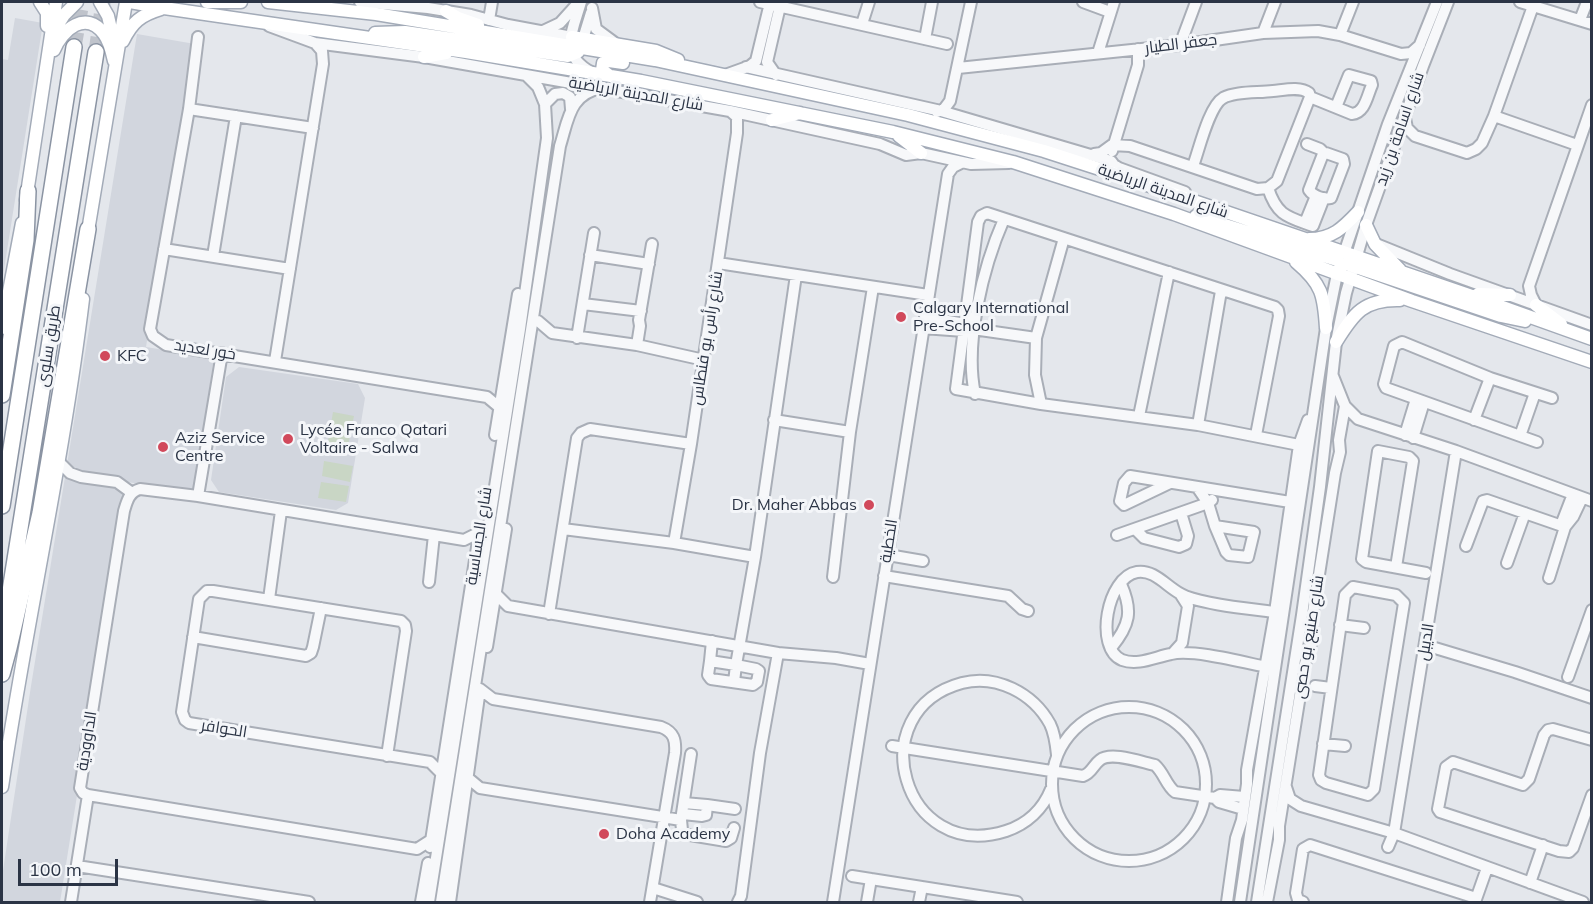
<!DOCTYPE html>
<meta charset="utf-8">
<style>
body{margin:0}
#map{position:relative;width:1593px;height:904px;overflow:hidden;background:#e4e7ec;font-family:Mulish,sans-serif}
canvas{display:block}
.frame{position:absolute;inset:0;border:3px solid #2b3445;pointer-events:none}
.scale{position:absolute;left:18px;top:859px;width:100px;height:27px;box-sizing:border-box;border:3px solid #2b3445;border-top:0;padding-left:8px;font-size:18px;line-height:21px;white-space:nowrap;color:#2b3445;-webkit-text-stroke:4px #f4f6f9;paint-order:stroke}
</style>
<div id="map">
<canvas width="1593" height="904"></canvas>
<div class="frame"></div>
<div class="scale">100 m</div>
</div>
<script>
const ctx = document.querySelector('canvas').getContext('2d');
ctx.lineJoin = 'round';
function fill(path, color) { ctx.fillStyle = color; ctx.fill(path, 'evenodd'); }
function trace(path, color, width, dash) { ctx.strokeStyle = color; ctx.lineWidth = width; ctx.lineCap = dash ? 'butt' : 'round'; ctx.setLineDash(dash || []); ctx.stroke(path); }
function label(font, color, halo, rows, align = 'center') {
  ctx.font = font + ' Mulish,Cairo,sans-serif'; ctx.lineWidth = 6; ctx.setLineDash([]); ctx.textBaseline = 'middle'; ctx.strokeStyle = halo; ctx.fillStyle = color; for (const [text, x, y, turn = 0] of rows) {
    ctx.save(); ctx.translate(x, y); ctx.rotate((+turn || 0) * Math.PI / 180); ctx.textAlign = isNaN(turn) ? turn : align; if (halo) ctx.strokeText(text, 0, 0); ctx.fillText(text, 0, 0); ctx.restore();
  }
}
fill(new Path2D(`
 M15,18L43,23L2,282V59L8,60Z
 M137,34L195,44L146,347L214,358L194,492L127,482L60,902H2V877L31,686Z
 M239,367L358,384L365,398L348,503L336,510L219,492L211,480L226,377Z`), '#d2d6de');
fill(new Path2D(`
 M333,412L354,416L346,456L326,453Z
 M324,461L353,466L350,482L322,476Z
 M321,482L349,486L346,502L318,498Z`), '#c9d6c5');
trace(new Path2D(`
 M74,47L82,2
 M96,52L103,2`), '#bfc3cb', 15, [15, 8]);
const minor = new Path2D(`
 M360,2L428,8L471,15L508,25L572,37
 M581,2C573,30 558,54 591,72
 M760,2L947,44
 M1083,2L1110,12
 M1520,2L1592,24
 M592,8L596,29L615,43
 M489,20L492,2
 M1580,20L1587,2
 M862,24L869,2
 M269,26L315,43L424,57L730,111L880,144L906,155L921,153L971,164L1009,163
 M543,31L560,23L579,2
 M1263,33L1275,2
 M1340,35L1353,2
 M198,37L189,109L150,329L153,336L166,345L487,397L499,407
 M583,39L591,13
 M925,39L932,2
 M1180,45L1196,2
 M1098,53L1114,2
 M746,67L941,111L1111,161L1114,165L1119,168L1185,192
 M958,68L1180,45L1263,33L1318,31L1340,35L1401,54L1411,53L1420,45
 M725,75L750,66L756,61L770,3
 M776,75L767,62L780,6
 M1310,97L1352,114C1365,113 1367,96 1372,85L1371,81L1349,75L1336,107
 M545,104L555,94L563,93L570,97L571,109
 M189,109L313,128
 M937,112L944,109L950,101L971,2
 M1494,116L1577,145
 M1405,118L1407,128L1415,136L1467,153L1476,149L1482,143L1494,116L1533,6
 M1307,144L1320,149L1324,153
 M1112,151L1138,65V49
 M1326,153L1343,159L1344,164L1331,198C1324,200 1313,196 1309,190L1323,154Z
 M1094,154L1101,153L1112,145L1130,146L1257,189L1268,188L1277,181L1310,97L1309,93C1300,86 1284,90 1273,91C1258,93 1236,91 1223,98C1209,106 1199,150 1193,166
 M1268,188C1277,216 1288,217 1313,226L1324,198
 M1305,223L1316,196
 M1376,244L1450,274L1592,325
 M164,249L290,269
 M590,255L649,264
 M213,256L236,116
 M718,263L928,295
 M583,304L641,311
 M1536,305L1531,295L1529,286L1592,105
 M925,317L965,324L971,328
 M538,321L552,333L637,345L704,360
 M923,328L964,331L973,329L1036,338
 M577,338L594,233
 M637,345L640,326L639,320L652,244
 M275,361L323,64L322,51L315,43
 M1490,378L1552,398
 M975,394C964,343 983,267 1004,219
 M1041,404L1035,375L1036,338L1064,238
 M1345,406L1358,419L1456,451L1592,501
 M1139,416L1169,272
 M774,420L850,432
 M1474,420L1490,378L1402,342L1394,346L1384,384L1386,388L1537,442
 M1198,425L1221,291
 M495,435L518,294
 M1256,435L1279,316L1278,310L1275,307L987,213L981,216L978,222L956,389L1041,404L1198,425L1299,445
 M1405,435L1416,399
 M1520,436L1535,393
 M1413,438L1424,402
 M60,463L70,473L81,477L117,482L132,493
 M1170,483L1124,505L1120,501L1124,483L1130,476L1290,502
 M1197,487L1208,503L1215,526L1226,552L1229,555L1248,557L1254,532L1215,526
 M198,496L222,353
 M1561,525L1573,494
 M1565,527L1573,517L1582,498
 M563,529L674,543L755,557
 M1135,529L1144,538L1179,547L1186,544L1188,536L1181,513
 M1117,535L1208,503L1212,500
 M674,543L691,444L737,133V117L730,111
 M1466,546L1483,501L1487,500L1565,527L1549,578
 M888,555L923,561
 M1507,563L1525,513
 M1396,567L1413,461L1409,457L1378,451L1362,559L1366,562L1426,573
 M884,576L1008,596L1022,609L1028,611
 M833,577L850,432L873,287
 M429,582L434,535
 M1353,587L1396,595L1404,603L1374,789L1368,795L1326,783L1321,780L1319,775L1345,595Z
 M496,594L508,606L778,653L836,658L870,664
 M269,599L281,511
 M549,614L577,438L581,433L590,429L691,444
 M1340,625L1364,628
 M193,637L306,656L311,653L313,647L321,608
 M712,641L710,661L736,665L755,557L796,275
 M1425,645L1515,672L1592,698
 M487,647L506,529
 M1111,648C1130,625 1133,611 1121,584
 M1173,653L1182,643L1188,606L1181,595
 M710,661L708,675L711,679L753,685L757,682L759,671L756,669L736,665L734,682
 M1266,667C1242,662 1193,649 1171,654C1155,657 1138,666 1122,660C1094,648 1107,577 1137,572C1154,569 1167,587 1181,594C1198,604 1252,609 1275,612
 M1568,677L1592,610
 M1315,686L1331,688
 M480,689L493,699L661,727C674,732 676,740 675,753L650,902
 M1052 784a77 77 0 1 1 154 0a77 77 0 1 1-154 0Z
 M1592,740L1553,729L1548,730L1544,735L1529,779L1523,785L1453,762L1446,767L1438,809L1440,812L1559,851L1569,852L1573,848L1592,795
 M1323,744L1345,746
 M892,746L1083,776C1092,773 1093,765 1100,760C1111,751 1141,762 1155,765C1164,773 1166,785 1175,792L1215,798L1219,802L1243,809
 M387,756L406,631L405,625L401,621L213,591H207L199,599L182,712L185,720L189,723L430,762L441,773
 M468,778L480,788L681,820L682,830L684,834L726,841L731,838L734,828
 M1286,787L1290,799L1301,806L1394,833L1583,902
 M1051,789C1043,809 1027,824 1006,831C903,864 859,711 962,683C996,674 1033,693 1050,724C1055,734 1056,745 1057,755
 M1215,798L1220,795L1244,797
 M707,805L735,809
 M683,814L702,816L706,815L707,805L684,803
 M681,820L691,754
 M431,840L417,849L88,795L83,793L80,788L124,511C127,501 129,492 140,489L198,496L464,540L480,532
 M430,847L480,528
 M1388,847L1394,833L1456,451
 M77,866L309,902
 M852,876L1017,902
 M1530,883L1543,845
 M653,888L697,902
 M71,902L88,795
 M421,902L428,863
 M429,902L520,329L547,138L545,104L538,87L526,75
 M441,902L560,146C569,117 569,95 603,87
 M450,902L480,689
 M738,902L741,896L760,753L778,653
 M833,902L948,174L953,167L961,163
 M867,902L871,879
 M919,902L922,887
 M1227,902L1236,838L1242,820L1247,784V770L1275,612L1299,445L1308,420
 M1240,902L1326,328L1337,274L1358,212L1388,124L1437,2
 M1257,902L1302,615L1320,487L1336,342L1346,293L1366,225L1423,66L1448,2
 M1267,902L1279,840V826L1305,664L1311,644L1312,619L1335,473L1340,452L1339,440L1345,406L1333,376
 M1303,902L1298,900L1296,893L1303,849L1310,845L1476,898
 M1475,902L1487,868`);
const major = new Path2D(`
 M40,2L47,13V26
 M100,2L108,16L115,46
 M130,2L164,8L466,52L641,81L893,132L1013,162L1174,214L1412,301L1592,362
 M207,2H241
 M268,2L376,14L655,60L908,115L1044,151L1109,172L1466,294L1592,339
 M446,11L458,18L478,25
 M55,29L64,15L77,2
 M375,33L405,32L568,56L578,52L583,39
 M572,37L656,51L678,60
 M123,41C132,22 141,15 161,9
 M54,50C62,30 86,9 104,34C110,42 112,52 114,61
 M424,57L446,53
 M610,76L602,70L603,63L609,61L623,63
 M772,120L800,113
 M899,136L921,153
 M26,200L56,2
 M1196,216L1337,260
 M1366,225L1375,244L1400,270
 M87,237L126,2
 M1309,239C1332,239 1343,228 1358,212
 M1296,262C1322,284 1324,295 1326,328
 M1337,274L1341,266L1347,264L1501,316L1525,321
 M1478,294L1510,295
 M1536,305L1561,324
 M2,328L22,223
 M1336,342C1354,313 1364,299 1400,300
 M2,787C26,624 63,463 83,299`);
const highway = new Path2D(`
 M2,395L26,240L28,191
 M2,506L74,47
 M2,641L96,52
 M2,674L9,648L40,513L88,229`);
trace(minor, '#a9aeb7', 14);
trace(major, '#a3abb8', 15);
trace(highway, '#8b94a3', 18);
trace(minor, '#f7f8fa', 10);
trace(major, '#fff', 12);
trace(highway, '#fff', 15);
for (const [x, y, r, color] of [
 [901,317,6,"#d1495b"],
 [105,356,6,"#d1495b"],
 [288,439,6,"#d1495b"],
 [163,447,6,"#d1495b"],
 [869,505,6,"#d1495b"],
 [604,834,6,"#d1495b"]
]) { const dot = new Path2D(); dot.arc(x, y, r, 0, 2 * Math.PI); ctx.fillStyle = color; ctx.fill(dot); trace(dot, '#f4f6f9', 2); }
label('16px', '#2b3445', '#f4f6f9', [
 ["جعفر الطيار",1181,44,-7],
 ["شارع المدينة الرياضية",636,94,10],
 ["شارع اسامة بن زيد",1400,129,-71],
 ["شارع المدينة الرياضية",1163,191,19],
 ["شارع رأس بو فنطاس",707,338,-81],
 ["طريق سلوى",49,346,-81],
 ["خور لعديد",205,350,9],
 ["شارع الجساسية",479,536,-81],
 ["الخطية",889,541,-81],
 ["شارع صنيع بو حصى",1309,637,-81],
 ["الديبل",1426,642,-81],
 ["الحوافر",224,729,9],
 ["الداوودية",87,741,-81]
]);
label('16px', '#2b3445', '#f4f6f9', [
 ["Calgary International",913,308],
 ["Pre-School",913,326],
 ["KFC",117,356],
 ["Lycée Franco Qatari",300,430],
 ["Voltaire - Salwa",300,448],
 ["Aziz Service",175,438],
 ["Centre",175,456],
 ["Dr. Maher Abbas",857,505,"right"],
 ["Doha Academy",616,834]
], 'left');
</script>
